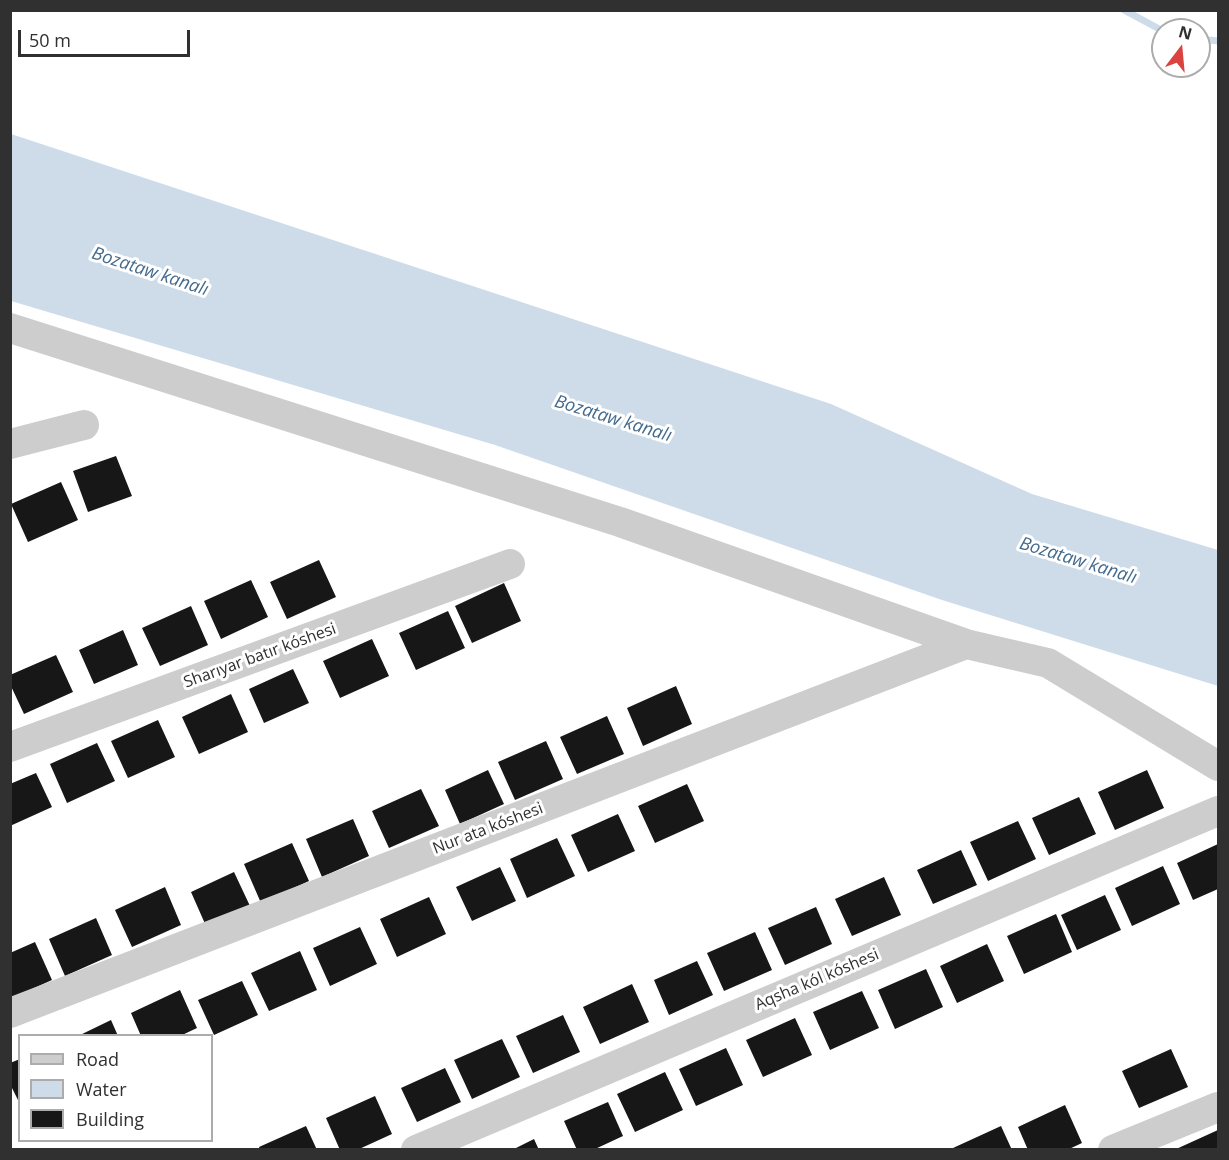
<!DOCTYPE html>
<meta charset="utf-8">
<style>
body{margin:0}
#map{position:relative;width:1229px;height:1160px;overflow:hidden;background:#fff;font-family:"Open Sans",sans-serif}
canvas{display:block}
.frame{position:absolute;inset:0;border:12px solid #303030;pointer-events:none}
.legend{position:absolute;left:18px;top:1034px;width:195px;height:108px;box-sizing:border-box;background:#fff;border:2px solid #acacac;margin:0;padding:8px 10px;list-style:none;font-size:18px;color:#303030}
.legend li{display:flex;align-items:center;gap:12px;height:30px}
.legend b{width:30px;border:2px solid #acacac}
.north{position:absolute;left:1151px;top:18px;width:60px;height:60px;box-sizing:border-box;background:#fff;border:2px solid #acacac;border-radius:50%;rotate:16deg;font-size:16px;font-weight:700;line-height:24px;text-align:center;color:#303030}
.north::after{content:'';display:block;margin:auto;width:21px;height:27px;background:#d94441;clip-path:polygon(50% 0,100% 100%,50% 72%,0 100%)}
.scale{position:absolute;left:18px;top:30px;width:172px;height:27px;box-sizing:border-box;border:3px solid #303030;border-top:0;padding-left:8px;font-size:18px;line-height:21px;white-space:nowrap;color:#303030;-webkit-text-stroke:4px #fff;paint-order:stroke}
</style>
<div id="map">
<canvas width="1229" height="1160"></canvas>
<div class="frame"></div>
<ul class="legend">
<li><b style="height:8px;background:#cdcdcd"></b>Road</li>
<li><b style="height:16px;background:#cedcea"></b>Water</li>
<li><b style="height:16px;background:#171717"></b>Building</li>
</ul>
<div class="north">N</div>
<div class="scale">50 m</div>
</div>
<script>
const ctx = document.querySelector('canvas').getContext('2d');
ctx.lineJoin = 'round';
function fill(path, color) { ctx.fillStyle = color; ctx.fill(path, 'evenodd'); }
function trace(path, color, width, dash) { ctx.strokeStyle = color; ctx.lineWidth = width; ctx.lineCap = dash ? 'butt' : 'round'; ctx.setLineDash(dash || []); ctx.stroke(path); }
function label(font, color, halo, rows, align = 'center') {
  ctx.font = font + ' "Open Sans",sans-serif'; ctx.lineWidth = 6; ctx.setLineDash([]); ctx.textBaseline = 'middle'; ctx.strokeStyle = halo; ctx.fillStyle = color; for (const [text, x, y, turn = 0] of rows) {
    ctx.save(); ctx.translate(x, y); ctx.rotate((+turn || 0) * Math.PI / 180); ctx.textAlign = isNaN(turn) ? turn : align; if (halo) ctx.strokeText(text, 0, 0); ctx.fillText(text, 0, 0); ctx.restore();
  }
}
fill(new Path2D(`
 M11,134L831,404L1032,494L1218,550V686L942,600L495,445L11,301Z`), '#cedcea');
trace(new Path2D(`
 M1124,10L1163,31
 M1199,39L1218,41`), '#cedcea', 7);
fill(new Path2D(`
 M116,456L132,496L88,512L73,471Z
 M61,482L78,520L28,542L11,504Z
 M319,560L336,597L287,619L270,582Z
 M251,580L268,617L221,639L204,601Z
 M504,583L521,621L472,643L455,606Z
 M191,606L208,645L160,666L142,628Z
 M448,611L465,648L416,670L399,633Z
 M123,630L138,665L94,684L79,650Z
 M372,639L389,676L340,698L323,661Z
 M56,655L73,692L24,714L10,684V675Z
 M293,669L309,703L264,723L249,689Z
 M676,686L692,724L643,746L627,708Z
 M231,694L248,732L199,754L182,717Z
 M607,716L624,754L577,774L560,737Z
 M158,720L175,757L128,778L111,741Z
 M546,741L563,779L515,800L498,762Z
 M97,743L115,781L67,803L50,764Z
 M488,770L504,804L460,824L445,790Z
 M1147,770L1164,808L1115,830L1098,792Z
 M36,773L52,807L10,826V784Z
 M687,784L704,821L655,843L638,806Z
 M421,789L439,826L389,848L372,811Z
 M1079,797L1096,834L1049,855L1032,818Z
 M618,814L635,851L588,872L571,835Z
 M353,819L369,856L322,877L306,839Z
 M1018,821L1036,859L988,881L970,842Z
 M557,838L575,876L527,898L510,859Z
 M292,843L309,881L261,903L244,864Z
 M1218,844V889L1193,900L1177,863Z
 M961,850L977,885L933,904L917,870Z
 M1163,866L1180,904L1132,926L1115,888Z
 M500,867L516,901L472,921L456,887Z
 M234,872L250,906L206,926L191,892Z
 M884,877L901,915L852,936L835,899Z
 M165,887L181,925L132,947L115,910Z
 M1105,895L1121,930L1077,950L1061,915Z
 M429,897L446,934L397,957L380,919Z
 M816,907L832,944L785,965L768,928Z
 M1056,914L1072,952L1024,974L1007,936Z
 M96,918L112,955L65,976L49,939Z
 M360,927L377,964L330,986L313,948Z
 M755,932L772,970L724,991L707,953Z
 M35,942L52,980L10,999V953Z
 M987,944L1004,981L957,1003L940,966Z
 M300,951L317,990L269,1011L251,973Z
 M697,961L713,995L669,1015L654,980Z
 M926,969L943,1007L895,1029L878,990Z
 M242,981L258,1015L214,1035L198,1000Z
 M632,984L649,1022L600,1044L583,1007Z
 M180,990L197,1028L180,1036H141L131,1013Z
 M862,991L879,1028L830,1050L813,1012Z
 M563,1015L580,1052L533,1073L516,1036Z
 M795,1018L812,1055L763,1077L746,1040Z
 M111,1020L118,1036H78Z
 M502,1039L520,1077L472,1099L454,1060Z
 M726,1048L743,1085L696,1106L679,1069Z
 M1171,1049L1188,1087L1139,1108L1122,1071Z
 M20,1059V1104L10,1084V1063Z
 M445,1068L461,1102L417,1122L401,1088Z
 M665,1072L683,1110L635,1132L617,1094Z
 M375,1096L392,1134L357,1150H340L326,1118Z
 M608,1102L623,1136L593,1150H577L564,1121Z
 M1065,1105L1082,1143L1067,1150H1028L1018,1127Z
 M306,1126L317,1150H260L259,1147Z
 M1001,1126L1012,1150H954L953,1148Z
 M1218,1130V1150H1174Z
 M534,1139L539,1150H512Z`), '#171717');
trace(new Path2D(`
 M10,328L620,522L966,644L1048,663L1218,766
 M10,444L84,425
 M10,747L510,564
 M10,1013L966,644
 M416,1150L1218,811
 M1113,1150L1218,1107`), '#cdcdcd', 30);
label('16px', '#303030', '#fff', [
 ["Sharıyar batır kóshesi",260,656,-20],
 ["Nur ata kóshesi",488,829,-21],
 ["Aqsha kól kóshesi",817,980,-23]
]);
label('italic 18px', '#436a8d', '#fff', [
 ["Bozataw kanalı",150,272,18],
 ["Bozataw kanalı",613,419,17],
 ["Bozataw kanalı",1078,561,17]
]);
</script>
